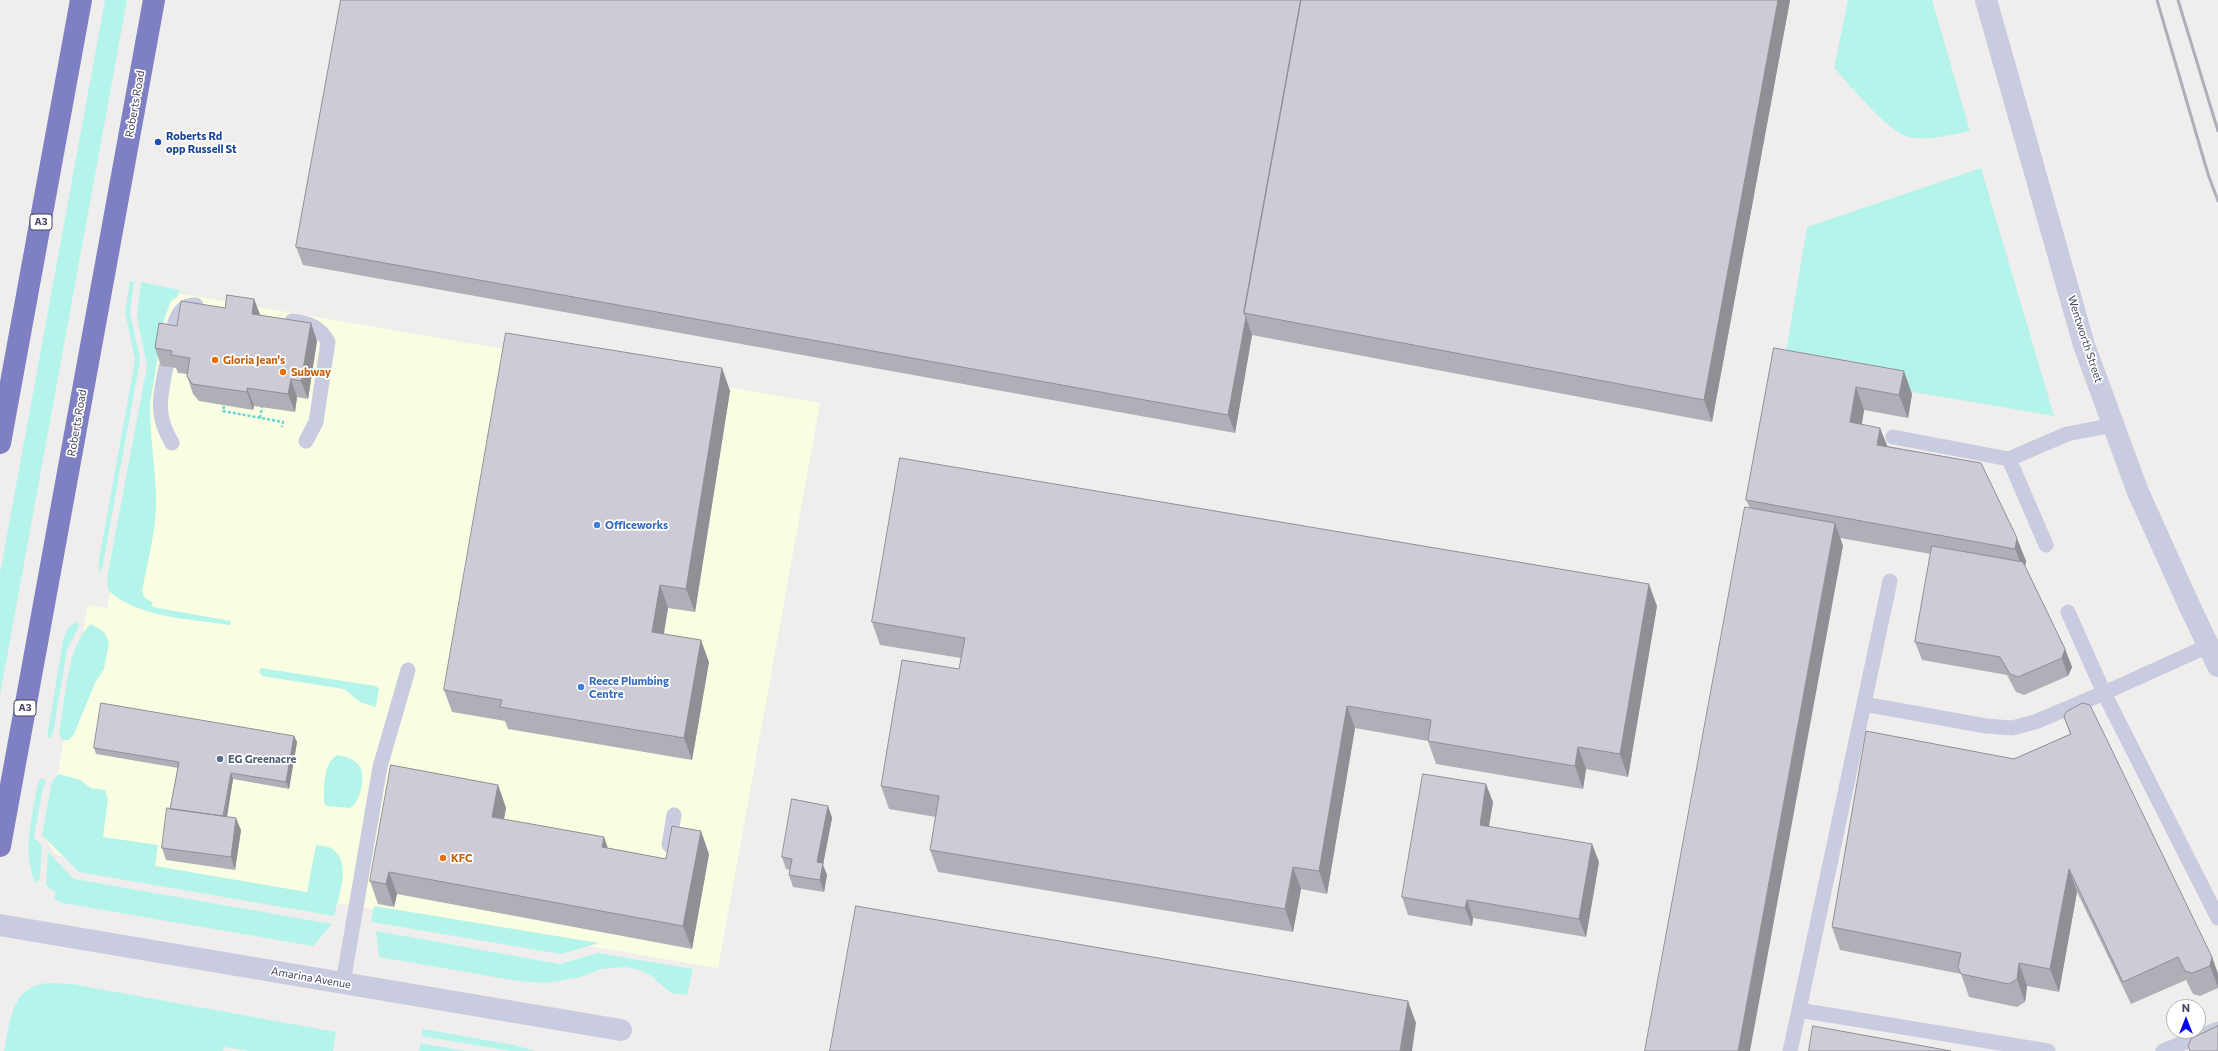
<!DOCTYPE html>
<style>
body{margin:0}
#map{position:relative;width:2218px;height:1051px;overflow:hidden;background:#f0eeed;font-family:Commissioner,sans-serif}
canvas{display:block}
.north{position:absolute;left:2166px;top:999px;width:40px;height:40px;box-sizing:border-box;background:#fff;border:1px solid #b4b5be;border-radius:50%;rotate:0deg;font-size:11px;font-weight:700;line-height:16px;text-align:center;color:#43455d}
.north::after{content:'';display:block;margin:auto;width:14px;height:18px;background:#0802f5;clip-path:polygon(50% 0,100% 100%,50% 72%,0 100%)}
</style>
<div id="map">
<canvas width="2218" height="1051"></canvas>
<div class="north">N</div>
</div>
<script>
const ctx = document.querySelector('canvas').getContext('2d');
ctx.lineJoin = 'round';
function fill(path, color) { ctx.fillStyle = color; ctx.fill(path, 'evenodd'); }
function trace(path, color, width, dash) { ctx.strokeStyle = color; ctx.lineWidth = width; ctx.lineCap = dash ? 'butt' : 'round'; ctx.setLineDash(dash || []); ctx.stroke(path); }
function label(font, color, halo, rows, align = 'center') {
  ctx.font = font + ' Commissioner,sans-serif'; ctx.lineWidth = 3.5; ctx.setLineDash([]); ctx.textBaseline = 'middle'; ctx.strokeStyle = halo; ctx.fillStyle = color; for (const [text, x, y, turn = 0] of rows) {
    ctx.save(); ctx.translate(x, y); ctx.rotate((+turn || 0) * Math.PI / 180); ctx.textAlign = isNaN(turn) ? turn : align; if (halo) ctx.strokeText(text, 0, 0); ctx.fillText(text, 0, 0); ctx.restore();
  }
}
fill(new Path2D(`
 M146,288L820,403L718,968L56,855L46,840L88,605L107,608L156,341Z`), '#f9fee3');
fill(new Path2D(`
 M105,0H127L0,695V573Z
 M1848,0H1932L1970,131C1951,135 1928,141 1909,137C1889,133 1849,84 1834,68Z
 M1981,168L2054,416L1783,370L1807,227Z
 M130,281L134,282L130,313L140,358L139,366L102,570L99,573V559L135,360L125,312Z
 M141,282L180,290L177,297L171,301L164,320L150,403C149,437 157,472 156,507C155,535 147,564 142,591L144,597L152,602V607L231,621L230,625C191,619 137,618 108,590L107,578L147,366L137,317Z
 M76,621L79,626L67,650L53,733L50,738L47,737L63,640L68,628Z
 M91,624L104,632L109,642L104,669L95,683L74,734L69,740H62L59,733C65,703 67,644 91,624Z
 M261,668L375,686L379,688L376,707L360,702L344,689L262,676L259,671Z
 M338,755C347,757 355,759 360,767C366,777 360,803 350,808L327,806L324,803C324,789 323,761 338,755Z
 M59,774L80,780L91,788L105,790L108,799L103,837L158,845L155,866L307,892L316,845C320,846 327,846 331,848C353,861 338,898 334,916L79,872L42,835L52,781Z
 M41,778L46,781L43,787L34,837L42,846L40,878L36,884C21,853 32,819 37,786Z
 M48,852L74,879L332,924L313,946L62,903L54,898L56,893L46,885Z
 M374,906L599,943L561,954L371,922Z
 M376,931L560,964L598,953L693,969L687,995L671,993L650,975L640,970L625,967L601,969L581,977L546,983L518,981L379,957Z
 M48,983L72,984L336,1032L333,1051H249L224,1047L223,1051H4C11,1020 10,987 48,983Z
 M423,1029L514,1045L535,1051H511L421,1036Z
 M420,1043L465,1051H419Z`), '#b5f4eb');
trace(new Path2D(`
 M224,406L223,411L283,422L282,427
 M260,418L262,407`), '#69d6d3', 2.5, [3, 2]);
trace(new Path2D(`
 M292,321C309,323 320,327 328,342L316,422L306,441
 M171,342C173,328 176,304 196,305
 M166,367C160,397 155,415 172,443
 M1893,437L2009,459L2067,434L2114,425
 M2009,459L2046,545
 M2068,612L2104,693L2218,918
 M1864,704L1986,726L2012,728L2035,722L2104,693L2208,646
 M669,845L674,815
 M343,983L380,767L408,670
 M1799,1010L1890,581
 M1790,1051L1799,1010L2048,1051
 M2163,1051L2218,1029`), '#c9cbe0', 15);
trace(new Path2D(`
 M1986,0L2084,345L2138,492L2189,605L2218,666
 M0,925L621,1030`), '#c9cbe0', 22);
trace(new Path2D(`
 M0,443L81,0
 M0,846L154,0`), '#7e80c3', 22);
trace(new Path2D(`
 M2157,0L2208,174L2218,201
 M2178,0L2218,131`), '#afaeb9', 3);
fill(new Path2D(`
 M341,0H1790L1712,422L1252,335L1235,433L303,265L296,247Z
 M254,299L260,315L311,323L317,341L308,399L297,397L295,412L254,406L253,410L199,401L193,394L187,376V374L178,373L176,368L161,366L155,348L177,326L225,308Z
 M1774,348L1912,394L1908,418L1864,410L1862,425L1887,446L1981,463L2026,561L2025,566L2065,649L2072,667L2068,676L2024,695L2016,692L2007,675L1922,660L1915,642L1931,554L1840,538L1843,546L1750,508L1746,500Z
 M722,368L730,391L695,612L668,608L664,634L709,662L692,760L508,729L505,721L452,712L444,690Z
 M1657,606L1628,777L1586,769L1583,789L1436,764L1428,741L1355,728L1327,894L1301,889L1293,932L938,872L930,850L936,817L889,809L881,786L959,669L961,658L880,645L872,622Z
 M2064,717L2212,957L2218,974V988L2200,996L2193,994L2186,980L2131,1004L2077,892L2059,992L2027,986L2025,1002L2017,1007L1969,997L1961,974L1840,950L1832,927L2014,759L2070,734Z
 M294,736L297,742L289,789L233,779L227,817L241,830L235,870L166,860L162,848L170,809L178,768L96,754L94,748Z
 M498,785L506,808L504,819L608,848L666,859L709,854L692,949L397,894L394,907L378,904L370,881Z
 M1493,802L1489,827L1592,844L1599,862L1586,937L1473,918L1472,926L1408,915L1402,897Z
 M828,806L832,818L823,865L827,875L824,892L793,887L789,875L790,870L786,869L782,857Z`), '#b0afb8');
fill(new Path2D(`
 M1778,0H1790L1712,422L1704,400Z
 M254,299L261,317L252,314Z
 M1246,317L1252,335L1235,433L1228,415Z
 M311,323L317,341L308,399L301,381Z
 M722,368L730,391L695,612L686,589Z
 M1904,371L1912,394L1908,418L1899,395Z
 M291,379L297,397L295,412L288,394Z
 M1856,387L1864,410L1858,445L1850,422Z
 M247,388L254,406L253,410L247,392Z
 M1880,428L1889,450L1877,445Z
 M1835,523L1843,546L1750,1051H1738Z
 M2017,538L2026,561L2024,571L2015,549Z
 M1649,584L1657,606L1628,777L1620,754Z
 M660,585L668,608L660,655L652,632Z
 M701,640L709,662L692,760L684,738Z
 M2065,649L2072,667L2068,676L2062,658Z
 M1347,706L1355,728L1327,894L1319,871Z
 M294,736L297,742L289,789L286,782Z
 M1578,747L1586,769L1583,789L1575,766Z
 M231,773L233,779L225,828L223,822Z
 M1486,784L1493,802L1486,843L1480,825Z
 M498,785L506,808L500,839L492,817Z
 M828,806L832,818L823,865L827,875L824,892L820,880L817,862Z
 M236,818L241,830L235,870L231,857Z
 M701,831L709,854L692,949L683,926Z
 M604,837L612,860L602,847Z
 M1592,844L1599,862L1586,937L1579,919Z
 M1293,867L1301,889L1293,932L1285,909Z
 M2069,869L2077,892L2059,992L2050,969Z
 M389,872L397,894L394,907L386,884Z
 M1467,900L1473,918L1472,926L1465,908Z
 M2212,957L2218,974V987L2210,966Z
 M2019,963L2027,986L2025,1002L2017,979Z
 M1408,1001L1416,1023L1412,1051H1400Z`), '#908f96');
const building = new Path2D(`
 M341,0H1301L1244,313L1246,317L1228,415L296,247Z
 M1301,0H1778L1704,400L1244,313Z
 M227,295L254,299L252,314L311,323L301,381L291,379L288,394L247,388V392L192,384L187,376L190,358L171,355L172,351L155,348L159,323L177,326L181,301L225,308Z
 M506,333L722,368L686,589L660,585L652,632L701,640L684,738L500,707L502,700L444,690Z
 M1774,348L1904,371L1899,395L1856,387L1850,422L1880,428L1877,445L1981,463L2017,538L2015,549L1746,500Z
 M900,458L1649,584L1620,754L1578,747L1575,766L1428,741L1431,720L1347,706L1319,871L1293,867L1285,909L930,850L939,796L881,786L902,660L959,669L965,638L872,622Z
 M1745,507L1835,523L1738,1051H1645Z
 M1932,546L2023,562L2065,649L2062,658L2018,677L2010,674L2000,657L1915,642Z
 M101,703L294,736L286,782L231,773L223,816L170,809L179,762L94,748Z
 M2083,703L2090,705L2212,957L2210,966L2192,973L2185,971L2178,957L2123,982L2069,869L2050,969L2019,963L2017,979L2009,984L1961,974L1958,967L1961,953L1832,927L1866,731L2014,759L2071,734L2064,717L2066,712Z
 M391,765L498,785L492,817L604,837L602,847L666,859L672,826L701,831L683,926L389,872L386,884L370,881Z
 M1423,774L1486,784L1480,825L1592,844L1579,919L1467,900L1465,908L1402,897Z
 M792,799L828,806L817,862L823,863L820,880L789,875L792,859L782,857Z
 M167,808L236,818L231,857L162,848Z
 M856,906L1408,1001L1400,1051H830Z
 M1813,1026L1951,1051H1809Z
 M2218,1026V1051H2190L2188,1046L2191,1039Z`);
fill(building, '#cdccd6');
trace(building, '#908f96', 1);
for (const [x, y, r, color] of [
 [158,142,4,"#1a4fb4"],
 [215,360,4,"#e8710a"],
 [283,372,4,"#e8710a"],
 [597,525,4,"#3f7fe0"],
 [581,687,4,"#3f7fe0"],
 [220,759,4,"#5c6f8a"],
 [443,858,4,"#e8710a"]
]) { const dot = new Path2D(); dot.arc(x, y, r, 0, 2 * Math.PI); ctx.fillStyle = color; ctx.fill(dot); trace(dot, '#fff', 1.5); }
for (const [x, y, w] of [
 [41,222,22],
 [25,708,22]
]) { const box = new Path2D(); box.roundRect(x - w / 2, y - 8, w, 16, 3); ctx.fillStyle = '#fff'; ctx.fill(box); trace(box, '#43455d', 1); }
label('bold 10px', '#43455d', null, [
 ["A3",41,222],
 ["A3",25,708]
]);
label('11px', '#43455d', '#fff', [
 ["Roberts Road",135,104,-80],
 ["Wentworth Street",2085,339,72],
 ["Roberts Road",77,423,-80],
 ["Amarina Avenue",311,978,10]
]);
label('bold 11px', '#164399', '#fff', [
 ["Roberts Rd",166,136],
 ["opp Russell St",166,149]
], 'left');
label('bold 11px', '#c56008', '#fff', [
 ["Gloria Jean's",223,360],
 ["Subway",291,372],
 ["KFC",451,858]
], 'left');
label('bold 11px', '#366cbe', '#fff', [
 ["Officeworks",605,525],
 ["Reece Plumbing",589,681],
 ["Centre",589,694]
], 'left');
label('bold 11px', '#4e5e75', '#fff', [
 ["EG Greenacre",228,759]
], 'left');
</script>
